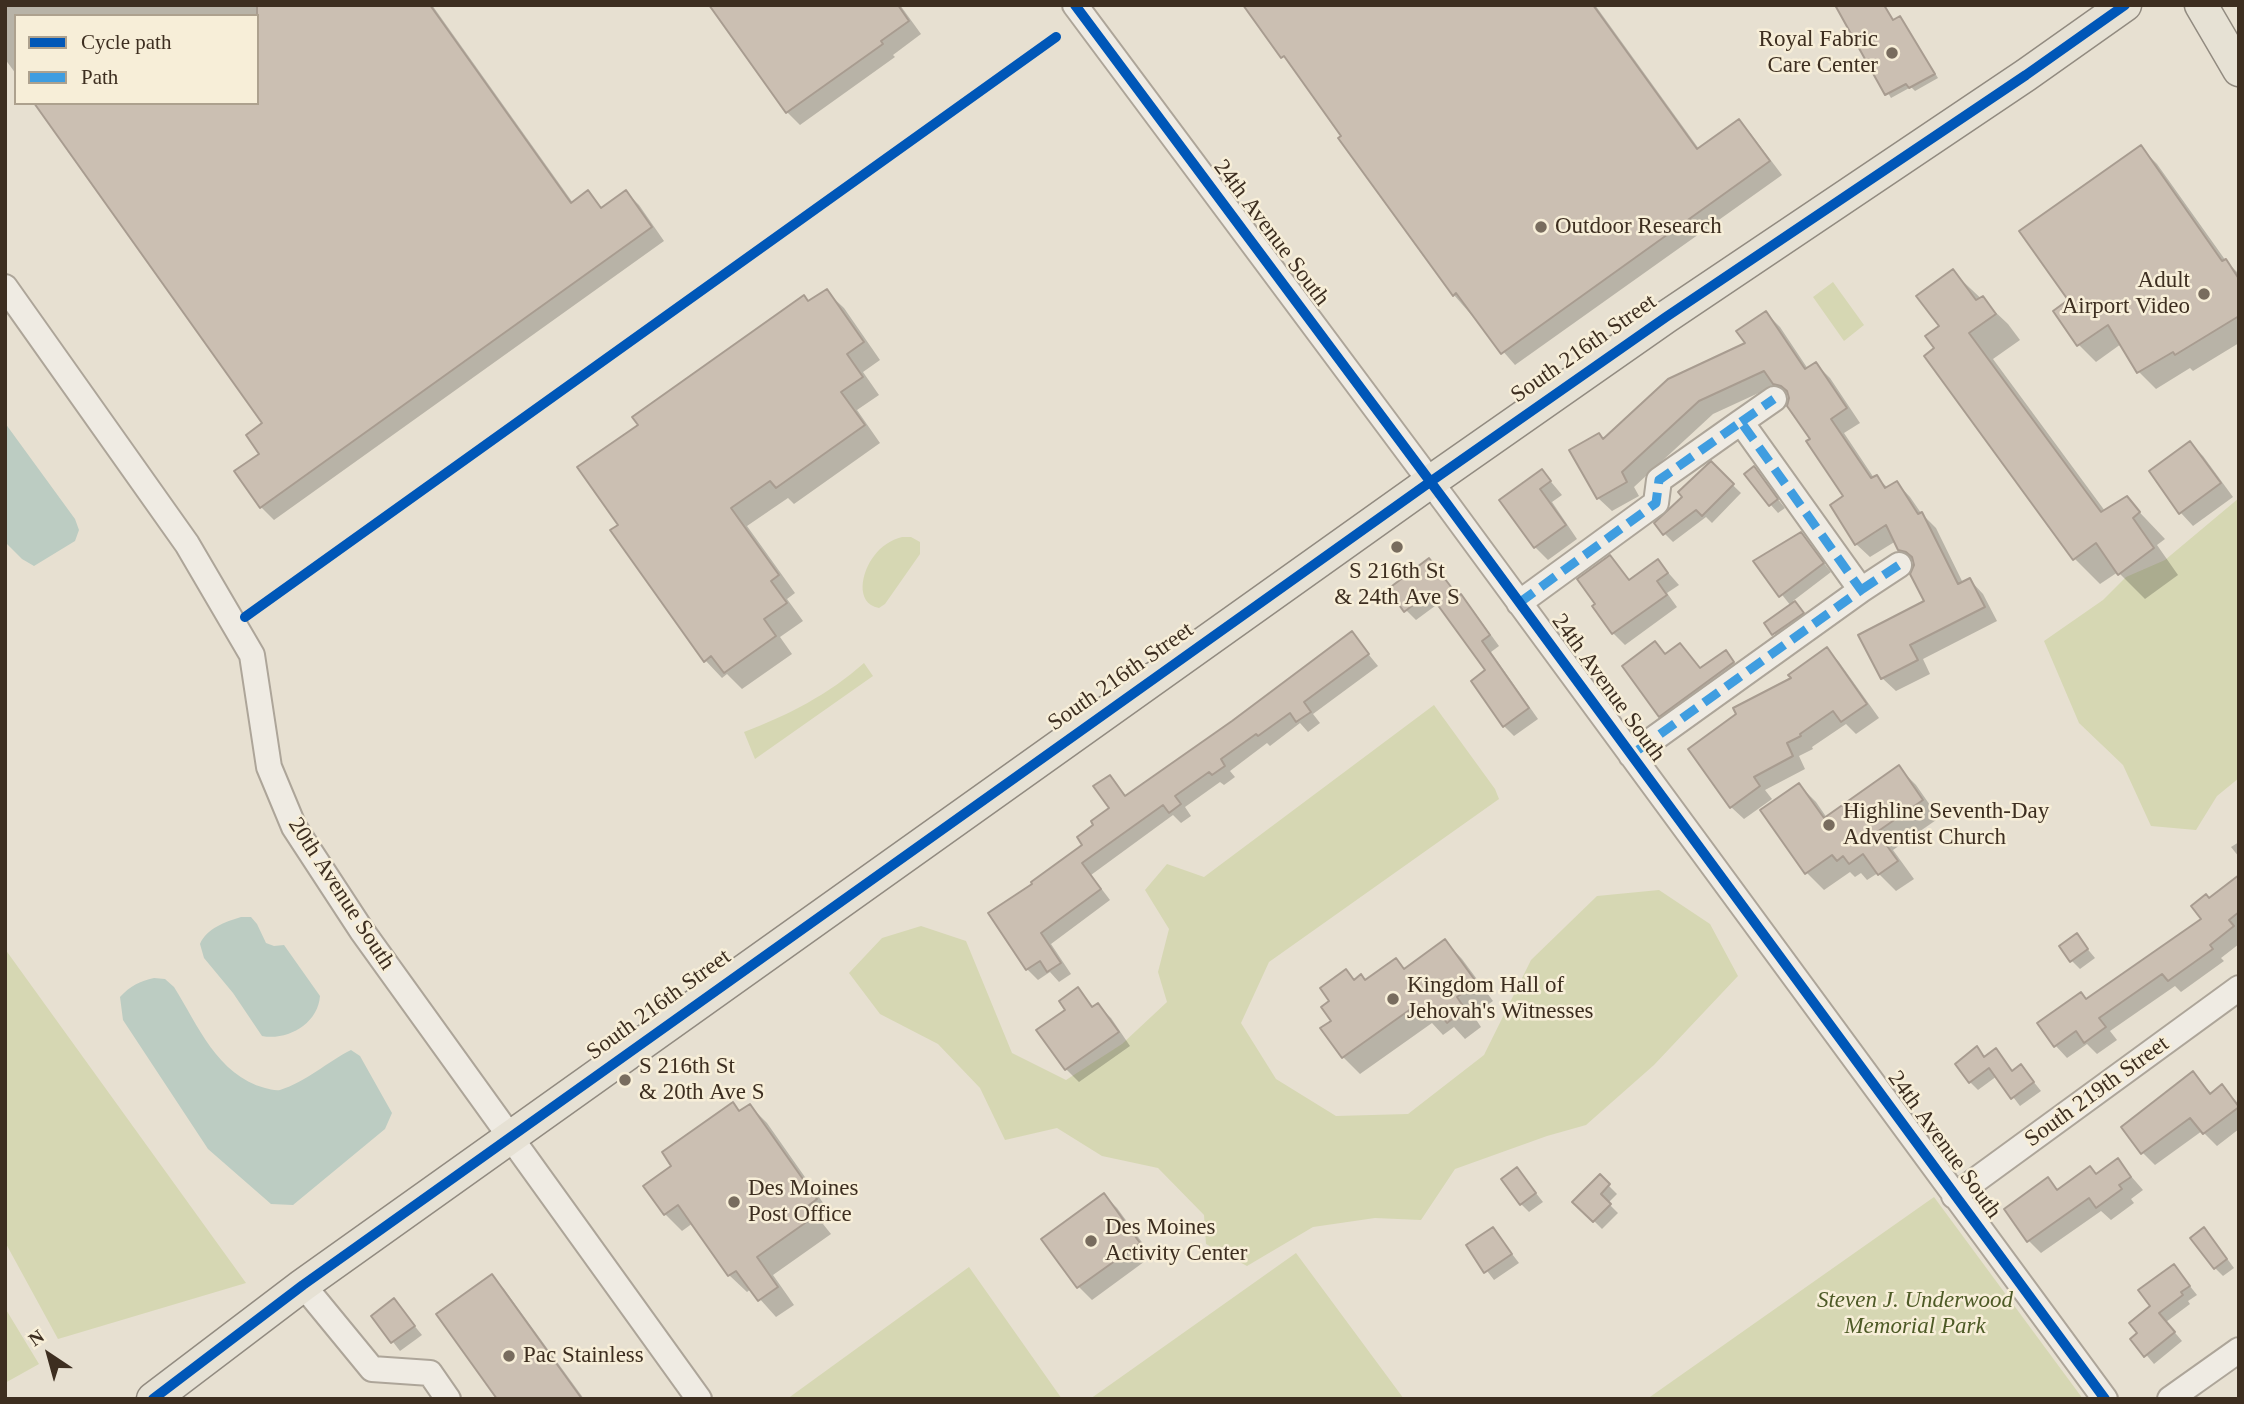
<!DOCTYPE html>
<style>
body{margin:0}
#map{position:relative;width:2244px;height:1404px;overflow:hidden;background:#e7e0d1;font-family:"Times New Roman",serif}
canvas{display:block}
.frame{position:absolute;inset:0;border:7px solid #3d2e20;pointer-events:none}
.legend{position:absolute;left:14px;top:14px;width:245px;height:91px;box-sizing:border-box;background:#f7eed8;border:2px solid #ada18e;margin:0;padding:9px 12px;list-style:none;font-size:21px;color:#3d2e20}
.legend li{display:flex;align-items:center;gap:14px;height:35px}
.legend b{width:35px;border:2px solid #ada18e}
.north{position:absolute;left:14px;top:1320px;width:70px;height:70px;-webkit-text-stroke:5px #f7eed8;paint-order:stroke;rotate:324deg;font-size:19px;font-weight:700;line-height:28px;text-align:center;color:#3d2e20}
.north::after{content:'';display:block;margin:auto;width:24px;height:32px;background:#3d2e20;clip-path:polygon(50% 0,100% 100%,50% 72%,0 100%)}
</style>
<div id="map">
<canvas width="2244" height="1404"></canvas>
<div class="frame"></div>
<ul class="legend">
<li><b style="height:9px;background:#0057b8"></b>Cycle path</li>
<li><b style="height:9px;background:#3f9de0"></b>Path</li>
</ul>
<div class="north">N</div>
</div>
<script>
const ctx = document.querySelector('canvas').getContext('2d');
ctx.lineJoin = 'round';
function fill(path, color) { ctx.fillStyle = color; ctx.fill(path, 'evenodd'); }
function trace(path, color, width, dash) { ctx.strokeStyle = color; ctx.lineWidth = width; ctx.lineCap = dash ? 'butt' : 'round'; ctx.setLineDash(dash || []); ctx.stroke(path); }
function label(font, color, halo, rows, align = 'center') {
  ctx.font = font + ' "Times New Roman",serif'; ctx.lineWidth = 5; ctx.setLineDash([]); ctx.textBaseline = 'middle'; ctx.strokeStyle = halo; ctx.fillStyle = color; for (const [text, x, y, turn = 0] of rows) {
    ctx.save(); ctx.translate(x, y); ctx.rotate((+turn || 0) * Math.PI / 180); ctx.textAlign = isNaN(turn) ? turn : align; if (halo) ctx.strokeText(text, 0, 0); ctx.fillText(text, 0, 0); ctx.restore();
  }
}
fill(new Path2D(`
 M1833,282L1864,325L1844,341L1813,297Z
 M2239,498V778L2217,796L2196,830L2151,826L2123,765L2079,723L2044,641L2103,600L2126,577L2165,560Z
 M902,537H911L920,542V554L885,604L879,608C854,603 862,571 874,556C881,546 891,540 902,537Z
 M864,663L873,676L755,759L744,732C788,715 828,695 864,663Z
 M1434,705L1495,789L1499,799L1269,962L1241,1023L1276,1079L1336,1116L1408,1114L1484,1055L1531,960L1597,896L1659,890L1710,924L1738,976L1654,1065L1586,1125L1547,1136L1455,1169L1421,1220L1375,1218L1313,1227L1247,1266L1206,1244L1204,1215L1158,1168L1102,1156L1057,1128L1005,1140L980,1088L938,1044L880,1014L849,973L882,938L921,926L966,941L1012,1053L1066,1080L1122,1044L1167,1002L1158,972L1169,929L1145,890L1167,864L1204,877Z
 M5,949L246,1283L58,1339L5,1242Z
 M1934,1197L2083,1399H1647Z
 M1296,1253L1404,1399H1090Z
 M969,1267L1062,1399H787Z
 M5,1308L39,1364L5,1383Z`), '#d6d7b3');
fill(new Path2D(`
 M5,423L75,519L79,530L75,541L34,566L22,559L5,542Z
 M241,917H251L257,924L266,943L274,946L284,945L320,996C318,1024 287,1041 262,1036L233,993L204,958L200,944C207,928 225,922 241,917Z
 M154,978L165,979L174,987C198,1025 217,1075 265,1088C270,1089 275,1091 280,1090C306,1082 327,1062 351,1050L360,1056L392,1113L385,1129L293,1205L271,1204L208,1149L123,1020L120,997C130,986 140,981 154,978Z`), '#bcccc2');
fill(new Path2D(`
 M5,5H432L573,203L588,193L603,209L626,192L639,205L664,241L274,520L261,507V454L265,424L257,16H16V74L5,59Z
 M711,5H900L921,34L893,55L895,57L800,125L787,112Z
 M1245,5H1595L1699,149L1739,121L1751,134L1782,175L1515,365L1454,295L1344,136Z
 M1884,5L1894,22L1904,23L1938,78L1915,91L1911,87L1891,98L1837,6Z
 M2140,147L2157,164L2226,261L2239,274V343L2193,371L2190,368L2156,389L2139,372L2121,344L2096,362L2079,345L2055,312L2071,301Z
 M1953,272L2008,324L2020,340L1993,359L2105,511L2126,498L2165,539L2157,545L2178,575L2145,599L2118,572L2100,584L2074,558L1937,348Z
 M826,291L844,308L880,360L863,372L879,395L857,410L880,443L794,504L788,498L747,526L795,593L787,599L803,621L780,637L792,654L742,689L727,674L722,678L705,660L621,525L809,303Z
 M1766,313L1780,327L1808,369L1816,364L1830,378L1860,423L1844,433L1874,478L1876,477L1888,488L1897,483L1910,497L1921,513L1936,528L1963,583L1970,580L1983,594L1997,621L1923,659L1930,674L1896,691L1882,678L1926,602L1916,564L1900,549L1896,541L1870,557L1856,544L1846,496L1791,398L1776,385L1713,414L1634,487L1639,496L1612,511L1598,498L1599,435L1604,440L1747,344Z
 M2190,443L2203,456L2233,497L2193,526L2181,513Z
 M1711,464L1741,493L1712,523L1706,517L1673,542L1665,534L1685,497Z
 M1754,469L1785,508L1778,513L1770,504Z
 M1542,471L1562,495L1552,502L1577,539L1548,560L1535,547L1501,500Z
 M1801,534L1831,572L1793,601L1811,622L1782,642L1766,624L1791,606L1755,561Z
 M1610,557L1630,581L1658,561L1679,585L1667,593L1677,607L1625,645L1613,633L1597,604Z
 M1429,560L1459,597L1470,606L1499,646L1491,652L1538,719L1514,736L1504,726L1488,671L1439,603L1416,620L1406,610Z
 M1352,634L1378,666L1313,714L1320,723L1308,732L1300,723L1270,746L1267,743L1230,771L1235,777L1224,785L1220,782L1185,807L1191,816L1181,823L1173,815L1091,875L1110,900L1051,944L1071,974L1059,982L1050,972L1038,980L1027,969L1035,885L1085,845L1111,808L1110,777L1127,797L1233,723Z
 M1655,644L1666,655L1680,645L1701,669L1726,653L1744,674L1671,726L1660,715Z
 M1827,649L1839,662L1879,718L1856,734L1846,724L1812,747L1813,749L1799,756L1805,769L1765,790L1772,799L1744,819L1731,807L1793,679Z
 M1898,767L1916,785L1939,818L1893,850L1914,879L1896,891L1878,873L1867,880L1861,873L1855,877L1850,872L1824,890L1807,873L1799,785L1816,802L1827,818Z
 M2239,842V857L2231,847Z
 M2239,877V944L2221,958L2224,961L2181,992L2175,986L2110,1031L2117,1040L2097,1054L2087,1044L2067,1058L2055,1045L2087,1001L2203,919L2209,900Z
 M2076,935L2095,958L2080,969L2072,961Z
 M1445,941L1462,959L1493,1001L1473,1015L1481,1027L1465,1039L1454,1027L1443,1035L1432,1023L1360,1074L1343,1057L1333,1021L1331,1002L1346,972L1355,981L1366,982L1396,960L1406,970Z
 M1078,989L1094,1008L1098,1005L1111,1018L1130,1046L1079,1082L1066,1069L1067,1010Z
 M1976,1048L1986,1058L1995,1051L2013,1072L2021,1066L2041,1091L2020,1106L1997,1076L1978,1090L1970,1082Z
 M2193,1074L2212,1094L2222,1087L2235,1100L2239,1105V1129L2217,1146L2202,1131L2155,1165L2142,1152Z
 M733,1104L741,1112L750,1106L767,1123L833,1217L823,1224L831,1234L773,1275L794,1305L776,1317L751,1289L747,1292L729,1275L693,1223L682,1231L665,1214L674,1166Z
 M2117,1160L2143,1190L2131,1199L2134,1203L2111,1220L2101,1211L2041,1253L2028,1240L2048,1180L2059,1191L2097,1175Z
 M1517,1169L1543,1202L1529,1212L1521,1204Z
 M1600,1177L1617,1194L1608,1203L1618,1213L1602,1229L1575,1202Z
 M1104,1195L1117,1208L1152,1256L1092,1300L1079,1287L1044,1239Z
 M1493,1229L1519,1263L1494,1280L1468,1246Z
 M2212,1238L2234,1268L2223,1276L2215,1268Z
 M2174,1266L2197,1295L2188,1301L2190,1304L2166,1322L2182,1341L2154,1364L2133,1339L2140,1334Z
 M492,1276L504,1289L584,1399H499Z
 M394,1301L422,1335L400,1351L373,1316Z`), '#0003');
const building = new Path2D(`
 M257,5H430L571,203L588,190L601,208L626,190L652,227L260,508L234,471L259,454L246,435L262,423L34,103H257Z
 M709,5H898L909,21L881,41L883,44L786,113Z
 M1243,5H1593L1697,149L1739,119L1770,161L1501,354L1456,293L1453,296L1338,138L1341,136L1284,56L1281,58Z
 M1835,5H1884L1893,20L1900,16L1935,74L1909,88L1906,84L1885,95Z
 M2141,145L2222,261L2226,259L2239,279V316L2175,355L2173,352L2137,373L2108,325L2077,346L2053,311L2068,300L2019,231Z
 M1953,269L1976,300L1983,296L1996,314L1969,333L2101,512L2127,496L2140,512L2133,518L2154,548L2118,575L2096,543L2073,560L1924,356L1934,348L1925,336L1939,326L1916,296Z
 M827,289L864,342L847,354L863,377L841,392L865,425L776,488L770,481L731,508L779,575L771,581L787,603L764,619L776,636L724,673L711,656L704,662L610,530L618,525L577,467L638,425L632,417L804,295L808,301Z
 M1766,311L1805,369L1816,362L1847,408L1831,419L1871,478L1877,475L1885,488L1897,481L1918,514L1922,512L1958,584L1970,578L1985,607L1910,645L1918,660L1881,679L1858,635L1924,601L1910,574L1914,565L1912,557L1906,552L1898,550L1886,525L1855,545L1830,505L1843,496L1806,441L1810,439L1787,406L1789,398L1787,391L1781,386L1773,384L1764,371L1699,401L1622,472L1627,482L1597,499L1569,450L1599,433L1603,439L1668,379L1745,343L1736,331Z
 M2190,441L2221,483L2179,514L2149,471Z
 M1711,461L1734,484L1702,516L1696,510L1663,535L1654,523L1682,497L1678,492Z
 M1754,466L1778,499L1769,506L1744,474Z
 M1542,469L1551,481L1540,489L1566,525L1534,548L1499,500Z
 M1801,532L1824,563L1779,597L1753,561Z
 M1610,555L1629,580L1658,559L1668,573L1657,581L1667,595L1612,634L1592,606L1595,604L1577,579Z
 M1429,558L1458,596L1461,594L1490,635L1482,641L1529,708L1503,727L1471,681L1485,670L1429,593L1404,612L1388,589Z
 M1795,601L1804,613L1772,635L1764,623Z
 M1352,631L1369,654L1304,702L1311,712L1296,722L1290,713L1258,736L1256,734L1221,759L1225,766L1212,775L1209,772L1175,796L1181,804L1169,813L1163,805L1082,863L1101,889L1041,933L1061,963L1047,972L1040,961L1026,970L988,913L1032,884L1031,882L1082,845L1077,837L1093,825L1091,821L1109,808L1093,786L1110,775L1125,796L1232,721Z
 M1655,641L1665,654L1680,643L1700,668L1726,650L1734,662L1659,717L1622,666Z
 M1827,647L1867,704L1841,722L1833,711L1800,734L1801,736L1787,743L1793,756L1754,777L1760,786L1730,808L1688,749L1736,714L1733,708L1791,678L1788,675Z
 M1899,765L1923,800L1877,832L1898,861L1878,875L1863,854L1849,864L1843,856L1837,861L1832,855L1805,874L1760,810L1799,783L1824,818Z
 M2239,875V912L2229,920L2234,926L2210,945L2213,949L2168,981L2162,974L2099,1018L2106,1027L2084,1043L2076,1031L2054,1047L2037,1023L2081,992L2086,999L2201,919L2191,906L2206,894L2209,898Z
 M2077,933L2088,949L2070,962L2059,946Z
 M1445,939L1477,983L1457,997L1465,1009L1447,1023L1437,1010L1424,1018L1415,1006L1342,1058L1320,1028L1331,1021L1321,1007L1329,1001L1320,988L1346,969L1354,980L1361,974L1365,980L1396,958L1404,969Z
 M1078,987L1092,1007L1098,1003L1119,1032L1065,1070L1036,1030L1065,1010L1059,1001Z
 M1977,1046L1984,1057L1996,1048L2012,1071L2021,1064L2034,1082L2011,1099L1989,1068L1969,1083L1955,1064Z
 M2193,1071L2210,1094L2222,1084L2239,1107L2203,1134L2190,1118L2141,1154L2121,1127Z
 M733,1102L739,1111L750,1104L817,1199L808,1206L815,1216L757,1257L778,1287L758,1301L736,1271L728,1276L678,1205L664,1215L643,1186L671,1166L662,1152Z
 M2118,1158L2131,1177L2119,1185L2122,1189L2096,1208L2089,1198L2027,1242L2004,1209L2048,1177L2057,1190L2090,1166L2096,1174Z
 M1517,1167L1536,1193L1520,1205L1501,1179Z
 M1600,1174L1610,1184L1601,1194L1611,1204L1593,1222L1572,1202Z
 M1104,1193L1140,1243L1077,1288L1041,1239Z
 M1493,1227L1512,1254L1484,1273L1466,1245Z
 M2204,1227L2227,1259L2214,1269L2190,1238Z
 M2174,1264L2190,1286L2181,1292L2183,1295L2159,1313L2175,1332L2144,1357L2130,1339L2137,1333L2129,1323L2150,1306L2138,1290Z
 M492,1274L582,1399H497L436,1314Z
 M394,1298L415,1326L391,1343L371,1316Z`);
fill(building, '#cbbfb2');
trace(building, '#a89c90', 2);
const minor = new Path2D(`
 M1075,5L1447,504L2105,1399
 M5,287L187,544L252,655L269,767L294,827L362,931L699,1399
 M1741,422L1774,399
 M1861,590L1899,565
 M1519,603L1656,503L1659,480L1741,422L1861,590L1631,755
 M1954,1196L2239,988
 M303,1285L372,1369L430,1373L448,1399
 M2170,1399L2239,1350`);
const major = new Path2D(`
 M2201,5L2239,70
 M153,1399L303,1285L1430,482L1666,317L2026,75L2125,5`);
trace(minor, '#ada599', 28);
trace(major, '#928b80', 35);
trace(minor, '#efebe3', 24);
trace(major, '#e6e1d4', 32);
trace(new Path2D(`
 M1741,422L1774,399
 M1861,590L1899,565
 M1519,603L1656,503L1659,480L1741,422L1861,590L1631,755`), '#3f9de0', 9, [18, 9]);
trace(new Path2D(`
 M1075,5L1447,504L2105,1399
 M245,617L1056,37
 M153,1399L303,1285L1430,482L1666,317L2026,75L2125,5`), '#0057b8', 10);
for (const [x, y, r, color] of [
 [1892,53,7,"#786c5e"],
 [1541,227,7,"#786c5e"],
 [2204,294,7,"#786c5e"],
 [1397,547,7,"#786c5e"],
 [1829,825,7,"#786c5e"],
 [1393,999,7,"#786c5e"],
 [625,1080,7,"#786c5e"],
 [734,1202,7,"#786c5e"],
 [1091,1241,7,"#786c5e"],
 [509,1356,7,"#786c5e"]
]) { const dot = new Path2D(); dot.arc(x, y, r, 0, 2 * Math.PI); ctx.fillStyle = color; ctx.fill(dot); trace(dot, '#f7eed8', 2.5); }
label('23px', '#3d2e20', '#f7eed8', [
 ["Royal Fabric",1878,40,"right"],
 ["Care Center",1878,66,"right"],
 ["Outdoor Research",1555,227],
 ["Adult",2190,281,"right"],
 ["Airport Video",2190,307,"right"],
 ["S 216th St",1397,572,"center"],
 ["& 24th Ave S",1397,598,"center"],
 ["Highline Seventh-Day",1843,812],
 ["Adventist Church",1843,838],
 ["Kingdom Hall of",1407,986],
 ["Jehovah's Witnesses",1407,1012],
 ["S 216th St",639,1067],
 ["& 20th Ave S",639,1093],
 ["Des Moines",748,1189],
 ["Post Office",748,1215],
 ["Des Moines",1105,1228],
 ["Activity Center",1105,1254],
 ["Pac Stainless",523,1356]
], 'left');
label('23px', '#3d2e20', '#f7eed8', [
 ["24th Avenue South",1271,233,53],
 ["South 216th Street",1584,349,-35],
 ["South 216th Street",1121,677,-35],
 ["24th Avenue South",1608,688,54],
 ["20th Avenue South",341,894,57],
 ["South 216th Street",659,1005,-36],
 ["South 219th Street",2097,1092,-36],
 ["24th Avenue South",1944,1145,54]
]);
label('italic 23px', '#4d5a26', '#f7eed8', [
 ["Steven J. Underwood",1915,1301],
 ["Memorial Park",1915,1327]
]);
</script>
